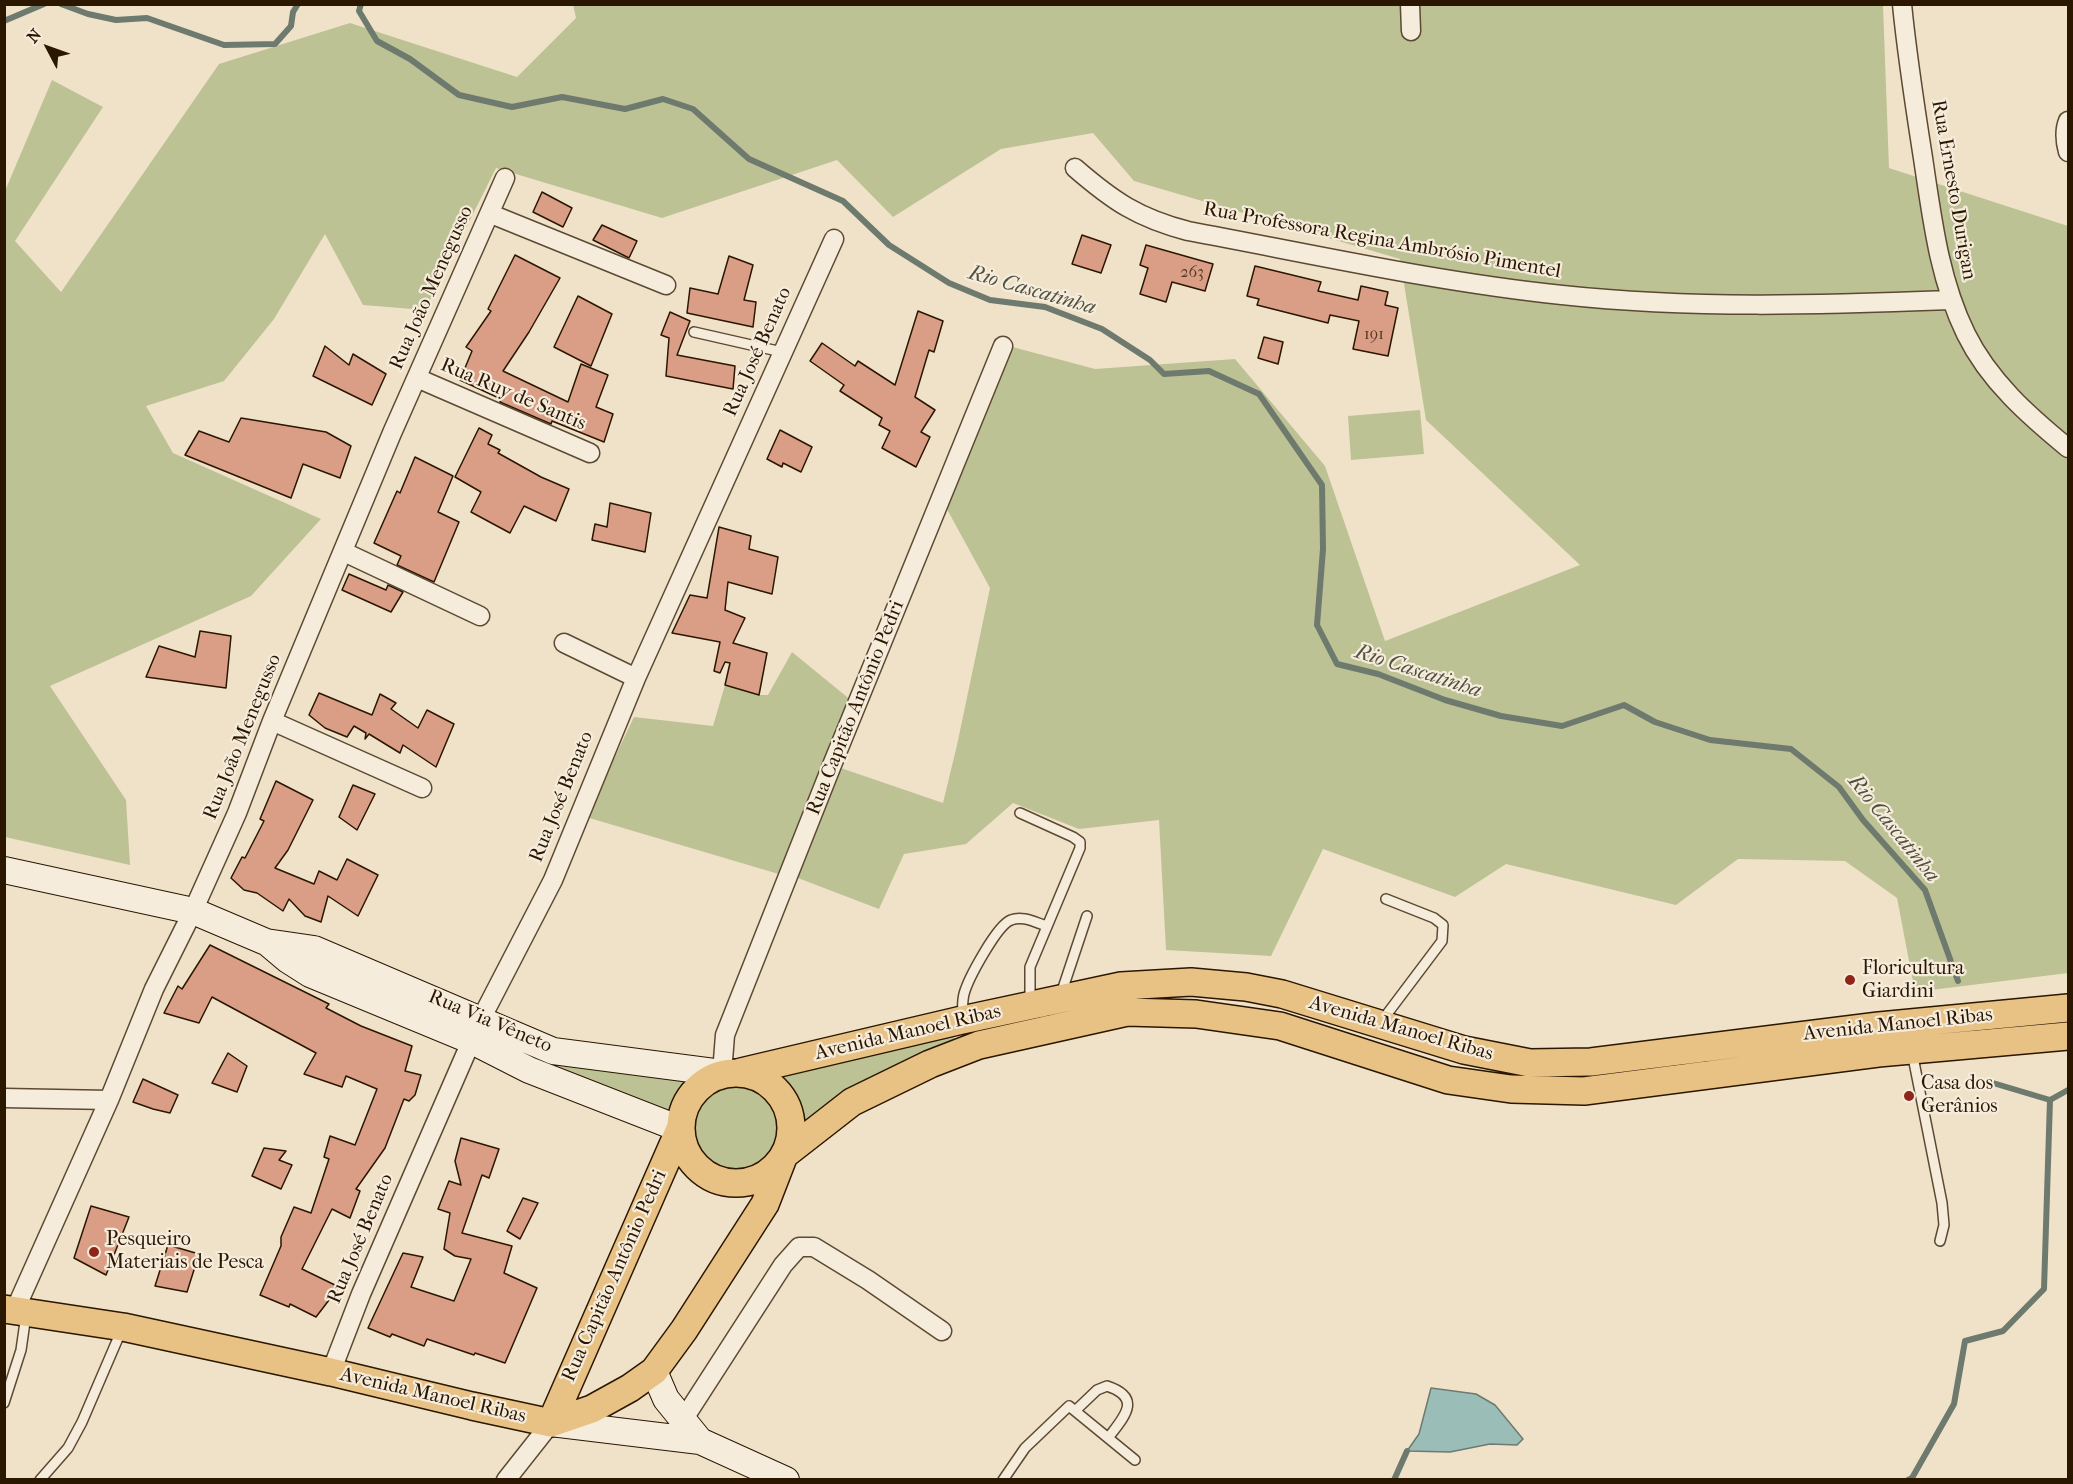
<!DOCTYPE html>
<meta charset="utf-8">
<style>
body{margin:0}
#map{position:relative;width:2073px;height:1484px;overflow:hidden;background:#f0e2c9;font-family:"IM FELL French Canon",serif}
canvas{display:block}
.frame{position:absolute;inset:0;border:6px solid #2b1600;pointer-events:none}
.north{position:absolute;left:18px;top:18px;width:60px;height:60px;-webkit-text-stroke:4px #f5ecdc;paint-order:stroke;rotate:311deg;font-size:16px;font-weight:700;line-height:24px;text-align:center;color:#2b1600}
.north::after{content:'';display:block;margin:auto;width:21px;height:27px;background:#2b1600;clip-path:polygon(50% 0,100% 100%,50% 72%,0 100%)}
</style>
<div id="map">
<canvas width="2073" height="1484"></canvas>
<div class="frame"></div>
<div class="north">N</div>
</div>
<script>
const ctx = document.querySelector('canvas').getContext('2d');
ctx.lineJoin = 'round';
function fill(path, color) { ctx.fillStyle = color; ctx.fill(path, 'evenodd'); }
function trace(path, color, width, dash) { ctx.strokeStyle = color; ctx.lineWidth = width; ctx.lineCap = dash ? 'butt' : 'round'; ctx.setLineDash(dash || []); ctx.stroke(path); }
function label(font, color, halo, rows, align = 'center') {
  ctx.font = font + ' "IM FELL French Canon",serif'; ctx.lineWidth = 4.5; ctx.setLineDash([]); ctx.textBaseline = 'middle'; ctx.strokeStyle = halo; ctx.fillStyle = color; for (const [text, x, y, turn = 0] of rows) {
    ctx.save(); ctx.translate(x, y); ctx.rotate((+turn || 0) * Math.PI / 180); ctx.textAlign = isNaN(turn) ? turn : align; if (halo) ctx.strokeText(text, 0, 0); ctx.fillText(text, 0, 0); ctx.restore();
  }
}
fill(new Path2D(`
 M573,4L1883,5L1889,168L2068,226V973L1915,992L1897,898L1845,861L1738,859L1676,905L1506,864L1455,897L1323,849L1271,956L1166,950L1159,820L1079,829L1013,803L966,844L904,854L879,909L790,875L835,766L943,803L957,745L990,588L942,500L1005,345L1095,369L1235,359L1325,466L1385,641L1580,565L1426,420L1400,259L1134,181L1093,133L1001,149L893,217L837,160L662,218L496,168L425,310L363,305L325,234L274,319L224,381L146,406L173,453L321,519L251,596L50,686L126,800L130,865L5,837V191L52,80L103,107L15,241L61,292L219,64L350,23L517,77L576,18Z
 M1420,410L1424,454L1351,460L1348,416Z
 M792,652L852,701L782,875L586,817L634,717L713,726L725,685L759,695H768Z
 M953,1035L956,1041L797,1139C803,1104 792,1094 767,1072Z
 M542,1058L695,1081L670,1122Z
 M693 1127a43 43 0 1 1 86 0a43 43 0 1 1-86 0Z`), '#bdc294');
const water = new Path2D(`
 M1431,1388L1476,1394L1495,1405L1523,1439L1517,1445L1490,1444L1450,1452L1407,1451L1419,1434Z`);
fill(water, '#9abdb8');
trace(water, '#6e7a6e', 1.5);
trace(new Path2D(`
 M61,4L88,14L116,20L147,18L224,45L275,44L291,26L293,12L298,4
 M361,4L359,11L377,41L410,59L459,95L512,107L562,97L625,109L663,99L693,109L749,159L843,201L889,245L949,283L990,300L1045,307L1102,329L1150,360L1164,374L1209,371L1259,394L1322,485L1323,549L1317,625L1337,664L1378,674L1445,700L1501,716L1562,726L1624,705L1655,722L1710,740L1791,749L1839,787L1863,820L1925,890L1958,981
 M4,21L44,4
 M1993,1083L2050,1100L2068,1090
 M1394,1480L1407,1451
 M1908,1480L1912,1478L1954,1404L1965,1341L2003,1331L2044,1289L2050,1100`), '#6e7a6e', 6);
const building = new Path2D(`
 M542,192L572,208L563,227L533,212Z
 M602,225L637,241L629,258L593,240Z
 M1082,235L1111,245L1101,273L1072,264Z
 M1146,245L1213,264L1205,291L1172,282L1166,302L1140,294L1148,268L1140,265Z
 M515,255L560,278L529,332L503,371L568,402L581,364L608,375L596,407L613,414L604,442L552,421L551,424L500,402L501,399L460,380L472,351L466,347L491,311L488,309Z
 M729,256L753,265L744,300L756,302L753,327L687,313L690,288L718,294Z
 M1255,266L1321,282L1318,291L1358,300L1361,286L1388,292L1385,305L1398,308L1388,356L1353,349L1359,321L1330,315L1328,323L1257,305L1259,299L1247,296Z
 M578,296L612,314L591,366L554,347Z
 M918,311L943,321L934,352L929,350L915,397L935,410L921,432L930,437L916,467L882,448L890,431L879,425L882,418L840,391L844,385L810,361L822,343L855,366L858,361L895,385Z
 M670,312L690,321L677,355L735,366L733,389L666,376L669,338L661,335Z
 M1264,337L1283,342L1278,364L1258,358Z
 M325,346L349,365L353,354L386,374L372,405L313,376Z
 M241,418L326,432L351,446L340,478L303,464L291,498L185,455L199,431L229,442Z
 M479,428L492,435L488,444L500,450L498,453L541,477L569,489L556,521L524,506L510,533L471,512L481,492L455,477Z
 M780,430L812,447L801,472L783,463L782,467L767,459Z
 M415,457L453,476L438,512L459,522L434,582L397,565L401,556L374,543L397,491L400,493Z
 M610,503L651,513L645,552L592,540L595,524L607,527Z
 M719,527L751,536L749,549L778,557L772,594L728,582L725,610L745,618L733,643L767,653L759,695L725,685L730,663L725,662L720,673L714,671L720,642L672,633L690,595L707,598Z
 M349,574L386,590L388,585L403,592L391,612L342,590Z
 M200,631L231,636L226,688L146,677L159,646L195,657Z
 M319,693L372,715L380,694L396,703L391,709L418,728L427,710L454,724L436,767L403,745L400,753L369,734L365,739L366,733L354,726L347,737L325,728L309,715Z
 M276,781L313,800L288,850L275,868L314,884L319,871L337,880L347,859L378,875L358,916L328,896L321,922L305,916L289,899L283,911L257,893L244,890L231,878L242,857L245,858L264,821L260,819Z
 M353,785L375,794L357,830L339,817Z
 M210,945L329,1004L326,1008L361,1026L412,1046L405,1071L421,1075L415,1095L409,1101L404,1099L385,1148L356,1189L360,1191L350,1218L332,1209L302,1269L339,1287L316,1317L290,1304L289,1307L260,1295L281,1246V1237L294,1207L311,1213L329,1159L324,1157L330,1136L355,1145L377,1089L346,1076L342,1087L304,1074L316,1053L212,997L199,1023L164,1013L178,986L182,989Z
 M228,1053L247,1066L237,1092L212,1083Z
 M143,1079L178,1095L170,1113L153,1109L133,1102Z
 M461,1138L499,1149L489,1178L482,1175L462,1233L512,1246L504,1273L537,1288L505,1363L475,1353L474,1355L427,1339L424,1346L392,1334L390,1337L368,1328L403,1253L423,1257L411,1287L454,1301L471,1259L455,1256L444,1249L450,1213L438,1209L449,1181L461,1185L455,1161Z
 M264,1148L286,1151L279,1160L292,1165L281,1189L252,1176Z
 M523,1198L538,1203L520,1239L507,1231Z
 M91,1206L129,1217L106,1275L74,1258Z
 M168,1245L199,1254L187,1292L155,1286Z`);
fill(building, '#d99e85');
trace(building, '#2b1600', 1.5);
const lane = new Path2D(`
 M694,332L782,352
 M1020,813L1073,837L1080,842V848L1030,967V1003
 M1061,994L1087,916
 M962,1017C963,1010 962,1001 964,994C968,979 997,925 1011,920C1023,915 1036,923 1047,926
 M1381,1022L1442,941L1443,925L1434,918L1386,899
 M1912,1052L1942,1203L1944,1225L1940,1241
 M4,1403L21,1350L26,1315
 M1075,1411L1097,1390L1107,1386C1143,1398 1124,1417 1108,1438
 M40,1480L68,1448L82,1422L122,1329
 M1003,1480L1025,1448L1069,1406L1135,1460`);
const street = new Path2D(`
 M1410,4L1411,31
 M1902,4C1907,56 1915,107 1923,158C1932,218 1939,279 1966,334C1989,381 2029,416 2068,448
 M2068,121C2064,131 2065,141 2068,152
 M1075,168C1113,201 1138,218 1188,231C1312,254 1437,282 1562,295C1692,309 1821,305 1951,300
 M491,214L666,285
 M417,378L590,453
 M344,552L480,616
 M564,643L636,678
 M272,721L422,788
 M722,1073L725,1035L832,765L1003,346
 M4,1098L109,1100
 M15,1310L109,1100L154,989L193,911L237,813L272,721L392,433L505,178
 M331,1372L361,1294L480,1021L553,880L636,678L834,239
 M683,1420L783,1265L799,1247H814L868,1280L942,1331
 M506,1480L551,1423`);
const secondary = new Path2D(`
 M4,870L193,911L266,942L314,949L553,1051L722,1073
 M269,944L288,960L310,974L472,1041L529,1070L680,1129
 M654,1371L666,1399L700,1441
 M551,1423L700,1441L786,1480`);
const primary = new Path2D(`
 M741,1072L962,1020L1121,986L1191,982L1246,987L1282,994L1464,1050L1530,1063L1591,1062L1879,1026L2068,1008
 M681 1128a55 55 0 1 1 110 0a55 55 0 1 1-110 0Z
 M4,1309L123,1327L331,1372L472,1406L551,1423L592,1409L630,1388L654,1371L684,1330L765,1204L784,1155L852,1102L930,1064L979,1045L1127,1012L1196,1014L1280,1026L1448,1080L1511,1089L1584,1091L1878,1053L2068,1036
 M551,1423L680,1129`);
trace(lane, '#5c4932', 12);
trace(street, '#5c4932', 21);
trace(secondary, '#2b1600', 28);
trace(primary, '#2b1600', 30);
trace(lane, '#f5ecdc', 9);
trace(street, '#f5ecdc', 18);
trace(secondary, '#f5ecdc', 26);
trace(primary, '#e8c184', 27);
for (const [x, y, r, color] of [
 [1850,980,6,"#8f2418"],
 [1909,1096,6,"#8f2418"],
 [94,1252,6,"#8f2418"]
]) { const dot = new Path2D(); dot.arc(x, y, r, 0, 2 * Math.PI); ctx.fillStyle = color; ctx.fill(dot); trace(dot, '#f5ecdc', 2); }
label('16px', '#563821', null, [
 ["263",1192,273],
 ["191",1374,335]
]);
label('20px', '#2b1600', '#f5ecdc', [
 ["Rua Ernesto Durigan",1953,190,80],
 ["Rua Professora Regina Ambrósio Pimentel",1382,241,10],
 ["Rua João Menegusso",432,288,-66],
 ["Rua José Benato",758,352,-66],
 ["Rua Ruy de Santis",513,395,23],
 ["Rua Capitão Antônio Pedri",856,708,-68],
 ["Rua João Menegusso",243,737,-68],
 ["Rua José Benato",562,797,-68],
 ["Rua Via Vêneto",490,1022,23],
 ["Avenida Manoel Ribas",1898,1025,-6],
 ["Avenida Manoel Ribas",1401,1029,16],
 ["Avenida Manoel Ribas",908,1033,-13],
 ["Rua José Benato",361,1239,-67],
 ["Rua Capitão Antônio Pedri",615,1276,-66],
 ["Avenida Manoel Ribas",433,1396,13]
]);
label('20px', '#2b1600', '#f5ecdc', [
 ["Floricultura",1862,969],
 ["Giardini",1862,992],
 ["Casa dos",1921,1084],
 ["Gerânios",1921,1107],
 ["Pesqueiro",106,1240],
 ["Materiais de Pesca",106,1263]
], 'left');
label('italic 21px', '#525040', '#f5ecdc', [
 ["Rio Cascatinha",1032,291,16],
 ["Rio Cascatinha",1418,672,18],
 ["Rio Cascatinha",1893,829,51]
]);
</script>
